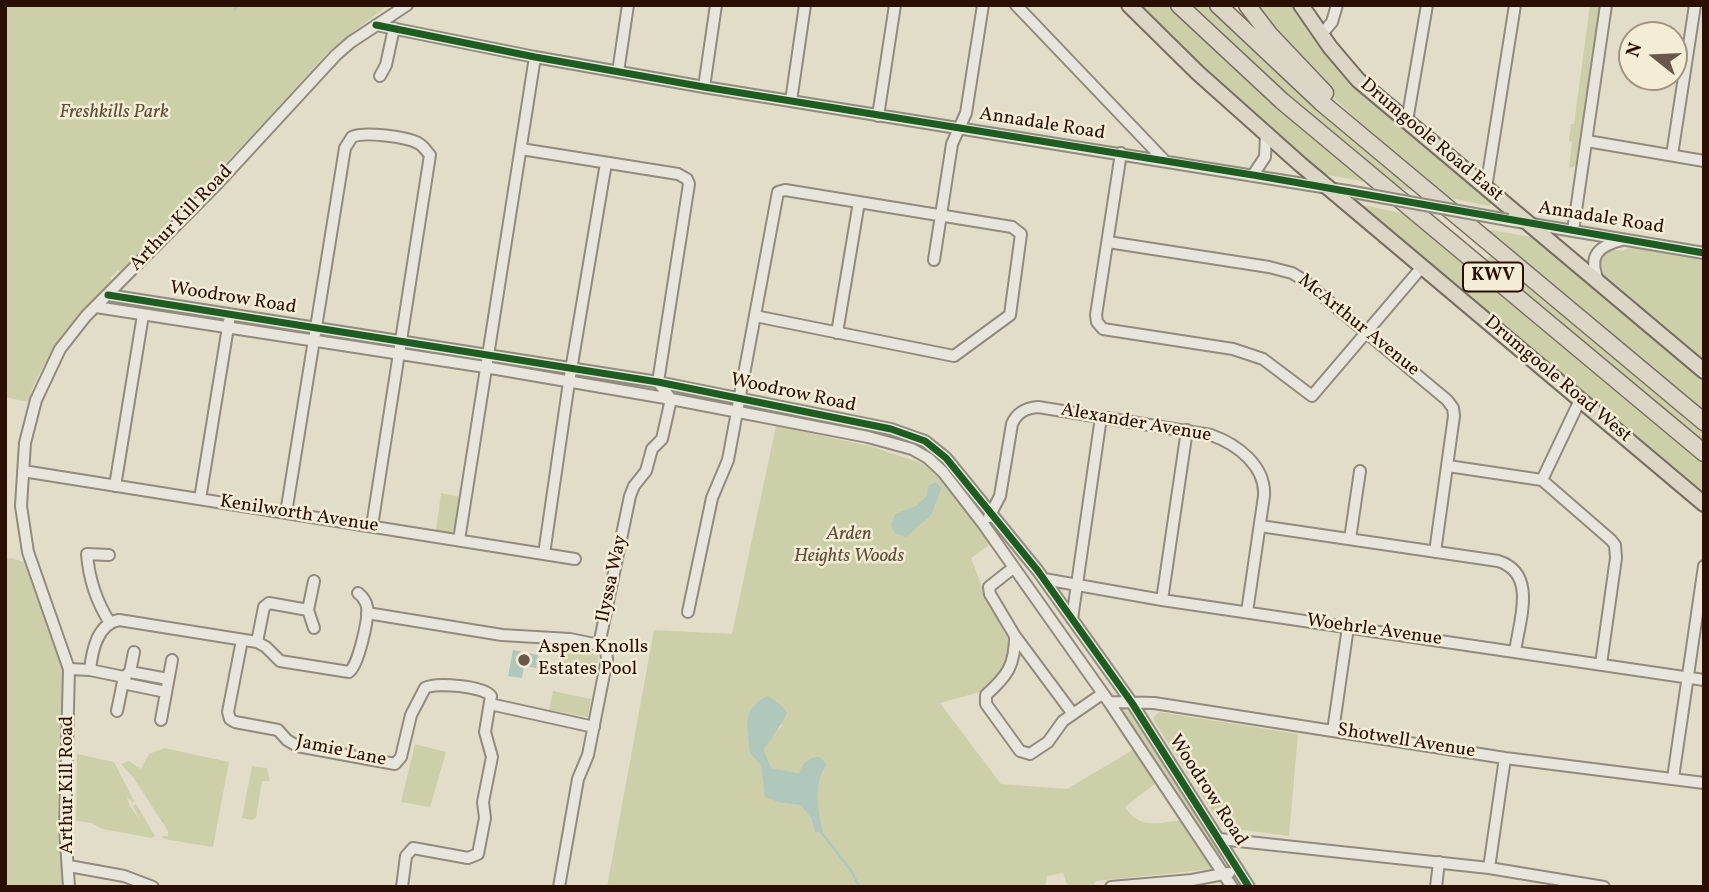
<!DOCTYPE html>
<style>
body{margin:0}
#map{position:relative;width:1709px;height:892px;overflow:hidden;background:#e2ddc8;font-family:Vollkorn,serif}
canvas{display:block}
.frame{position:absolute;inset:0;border:7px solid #2b0f05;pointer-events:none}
.north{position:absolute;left:1618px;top:21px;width:70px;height:70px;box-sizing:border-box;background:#f3edd5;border:2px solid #a39482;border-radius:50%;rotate:288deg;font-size:19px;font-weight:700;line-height:28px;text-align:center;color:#2b0f05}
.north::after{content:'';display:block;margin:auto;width:24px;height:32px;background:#6b5749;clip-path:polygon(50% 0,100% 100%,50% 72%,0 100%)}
</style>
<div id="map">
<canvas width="1709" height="892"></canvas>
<div class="frame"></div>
<div class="north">N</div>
</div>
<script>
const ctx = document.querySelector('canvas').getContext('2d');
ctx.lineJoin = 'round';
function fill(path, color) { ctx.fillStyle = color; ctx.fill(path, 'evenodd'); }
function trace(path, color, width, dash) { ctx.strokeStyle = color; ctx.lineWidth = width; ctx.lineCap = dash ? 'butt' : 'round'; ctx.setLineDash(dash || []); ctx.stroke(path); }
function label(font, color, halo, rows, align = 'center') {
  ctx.font = font + ' Vollkorn,serif'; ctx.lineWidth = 5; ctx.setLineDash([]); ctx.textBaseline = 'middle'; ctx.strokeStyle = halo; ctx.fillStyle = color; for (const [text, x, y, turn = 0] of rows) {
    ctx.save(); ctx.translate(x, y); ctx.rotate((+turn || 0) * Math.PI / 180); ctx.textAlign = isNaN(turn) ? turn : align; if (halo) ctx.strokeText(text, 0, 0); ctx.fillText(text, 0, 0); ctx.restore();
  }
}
fill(new Path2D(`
 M5,5H388L329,51L259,128L120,272L118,270L110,278L112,281C79,315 42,355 28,402L5,397Z
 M1138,5H1169L1295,122L1374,183L1321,174L1224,88Z
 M1192,5H1211L1427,193L1397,188L1268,77Z
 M1252,5H1294L1321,45L1493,200L1489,206L1446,197L1357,121L1291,53Z
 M1590,5H1601L1576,163L1575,166L1569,168L1572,142L1569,141L1571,124H1574Z
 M1363,205L1406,214L1704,462V496L1360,207Z
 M1485,229L1537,238L1704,379V410Z
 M1634,246L1704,258V363L1602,278L1598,271L1600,257L1608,249L1622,251Z
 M1489,256L1495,257L1704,427V446L1487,263L1486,261Z
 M776,426L870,446L930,466L937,471L992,543L971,558L984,592L1007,638L1009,651L1006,665L991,685L980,692L940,703L1001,784L1067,789L1136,748L1161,779L1125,807C1141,831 1158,822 1184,820L1206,853L1204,856L1213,869L1096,881L1092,887H1068L1063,873L1047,876L1045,887H607L654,630L732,634ZM768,696L782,726L772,735L764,750L770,768L799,773L827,765C813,784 818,809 823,831L815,833L811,818L800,805L781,803L766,797L761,765Z
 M441,493L461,497L456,526L452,533L436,531Z
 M11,558L24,562L26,568L61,660C66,684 64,708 63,734H61L60,750H62L57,823L63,887H5V559Z
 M561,647L599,654L595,673L557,666Z
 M553,691L591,699L588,717L549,710Z
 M1125,710L1130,713L1223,856L1219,858L1173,785L1124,718L1122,714Z
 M1159,712L1298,734L1289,836L1222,827L1154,721V717Z
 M415,744L446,752L430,807L401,802Z
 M164,748L229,762L213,847L164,839L162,836H168V831L133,777L121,764L129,761L141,769L149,754Z
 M77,754L114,762L134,801L133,803L127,797L129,805L140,820L133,806L136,804L155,836L152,838L102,829L92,823L76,821Z
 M252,766L267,768L270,781H262L256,818L253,820L242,818Z`), '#cdcfa9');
fill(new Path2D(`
 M935,482L942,487L931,515L906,537L895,533L891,525L895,514L916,506L927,496L928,486Z
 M513,650L538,655L536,668L524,666L522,678L508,676Z
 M768,696L781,705L787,713C781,727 771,737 764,750L771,768L799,773C803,763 808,757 820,757L827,765C813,783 818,809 823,831L815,833L811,818L800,805L781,803L765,797L761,765L750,753C748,726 740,709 768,696Z`), '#b0c7bc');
trace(new Path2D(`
 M235,10L237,5
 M821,832L852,872L859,887`), '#b0c7bc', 2.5);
const minor = new Path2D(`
 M1016,5L1164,160
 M376,25L535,57L704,87L1353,192
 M1321,35L1332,22L1337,5
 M618,72L628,5
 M380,76L386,65L394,28
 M704,87L716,5
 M791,101L805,5
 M878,116L895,5
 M1407,121L1427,5
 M1587,141L1704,161
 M521,149L678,174L687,179L689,184L658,382L671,399L662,439L652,449L646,471L634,486L630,496L599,645
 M1121,153L1096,315L1097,322L1103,329L1233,349L1263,359L1312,396L1422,267
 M1672,155L1695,5
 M1253,175L1265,157L1266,134
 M1486,188L1515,5
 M1508,220L1704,253
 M1573,231L1606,5
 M1108,242L1269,267L1292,273L1302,279L1447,400L1453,408L1454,416L1435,552
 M934,260L952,144L966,113L983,5
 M1598,280C1588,256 1598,246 1622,240
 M108,295L658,382L891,429L925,441L946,458L1038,571L1132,703L1249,887
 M96,307L485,367L671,399L868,437L912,449L928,458L943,472L984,525L1109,702L1232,887
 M837,333L859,202
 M1448,466L1542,480L1611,540L1615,545L1616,558L1601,664
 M23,471L575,559
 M1542,480L1580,400
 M115,486L143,315
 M200,499L229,321
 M286,513L345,148L352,137C364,131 407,137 418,143C424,146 426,151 430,155L372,526
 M989,517L1000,496L1012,424C1017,412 1026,408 1038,407L1211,435C1237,444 1266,466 1264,496L1247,612
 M1260,526L1498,561C1538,573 1519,621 1515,652
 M1350,539L1360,471
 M459,540L535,57
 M544,554L569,382L606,163
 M109,555L87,554C89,580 96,601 110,623
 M1013,568L989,587L990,594L1015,636C1015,666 1007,676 986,695V704L1020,751L1030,754L1048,742L1063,721L1102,694
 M1044,579L1162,600L1704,680
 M314,581L308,610L314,628
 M1162,600L1187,430
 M688,612L712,498L728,460L778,192L785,190L1012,227L1021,234L1010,315L954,356L755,316
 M367,613L502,635L570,639L599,645
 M1072,619L1101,417
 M1015,636L1073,714
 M242,640L228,712L230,719L235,722L278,730L287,740L297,746L395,764L401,757L411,715L425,688C436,682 483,686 491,696L485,732L492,757L483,802L485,818L478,854L468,858L413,848L406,856L402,887
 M257,642L264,607L269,603L308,610
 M69,669L90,670L124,677L127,684L166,692
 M90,670C92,651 97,624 119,620L257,642L266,647L280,661L349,672C358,666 369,619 367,607C366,601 363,597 358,593
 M130,672L134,652
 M1109,702L1154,703L1505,758L1704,783
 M490,704L594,727
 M117,711L124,677L130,672L168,679
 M161,720L172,660
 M1333,731L1348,627
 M1673,778L1704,566
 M1220,839L1489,868L1604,887
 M69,866L124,876L153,887
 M1489,868L1505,758
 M69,887L65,828L69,669L28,552L21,506L25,443L36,400L60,349L86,316L217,184L336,55L351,42L407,5
 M559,887L578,779L588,755L607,659L606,650L599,645
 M1111,887L1192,880L1229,873
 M1436,887L1439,862`);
const major = new Path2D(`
 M1129,5L1198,73L1300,164L1704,504
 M1301,5L1330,47L1358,80L1704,371`);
const highway = new Path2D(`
 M1179,5L1282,101L1704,453
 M1218,5L1322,103L1704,422
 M1247,5L1270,35L1325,93`);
trace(minor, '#918a7d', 14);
trace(major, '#776f63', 18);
trace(highway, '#776f63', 19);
trace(minor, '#e8e6dc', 10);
trace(major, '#dcd6c6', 14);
trace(highway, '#dcd6c6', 16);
const minorBridge = new Path2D(`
 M1353,192L1508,220`);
trace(minorBridge, '#918a7d', 14, []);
trace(minorBridge, '#e8e6dc', 10);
trace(new Path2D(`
 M376,25L535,57L704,87L1253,175L1704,253
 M108,295L658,382L891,429L925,441L946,458L1038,571L1132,703L1249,887`), '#1b5e20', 7);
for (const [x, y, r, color] of [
 [524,660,7,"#6b5749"]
]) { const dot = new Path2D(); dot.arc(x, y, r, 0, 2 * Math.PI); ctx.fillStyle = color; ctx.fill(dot); trace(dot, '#f3edd5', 2.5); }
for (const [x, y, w] of [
 [1493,277,60]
]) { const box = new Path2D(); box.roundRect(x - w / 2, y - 14.5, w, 29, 5); ctx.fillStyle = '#f3edd5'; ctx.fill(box); trace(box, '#2b0f05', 2); }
label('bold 18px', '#2b0f05', null, [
 ["KWV",1493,277]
]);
label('italic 19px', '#5d4e35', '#f3edd5', [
 ["Freshkills Park",114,114],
 ["Arden",849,536],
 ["Heights Woods",849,558]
]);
label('19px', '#2b0f05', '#f3edd5', [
 ["Annadale Road",1042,125,9],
 ["Drumgoole Road East",1431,141,40],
 ["Arthur Kill Road",182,219,-46],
 ["Annadale Road",1601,219,9],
 ["Woodrow Road",233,299,9],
 ["McArthur Avenue",1358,326,39],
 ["Drumgoole Road West",1557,380,40],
 ["Woodrow Road",793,394,12],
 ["Alexander Avenue",1136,424,10],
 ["Kenilworth Avenue",299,515,9],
 ["Ilyssa Way",613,579,-78],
 ["Woehrle Avenue",1374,631,8],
 ["Shotwell Avenue",1406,742,9],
 ["Jamie Lane",341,752,12],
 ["Arthur Kill Road",69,785,-90],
 ["Woodrow Road",1207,791,57]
]);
label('19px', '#2b0f05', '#f3edd5', [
 ["Aspen Knolls",538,649],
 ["Estates Pool",538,671]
], 'left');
</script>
